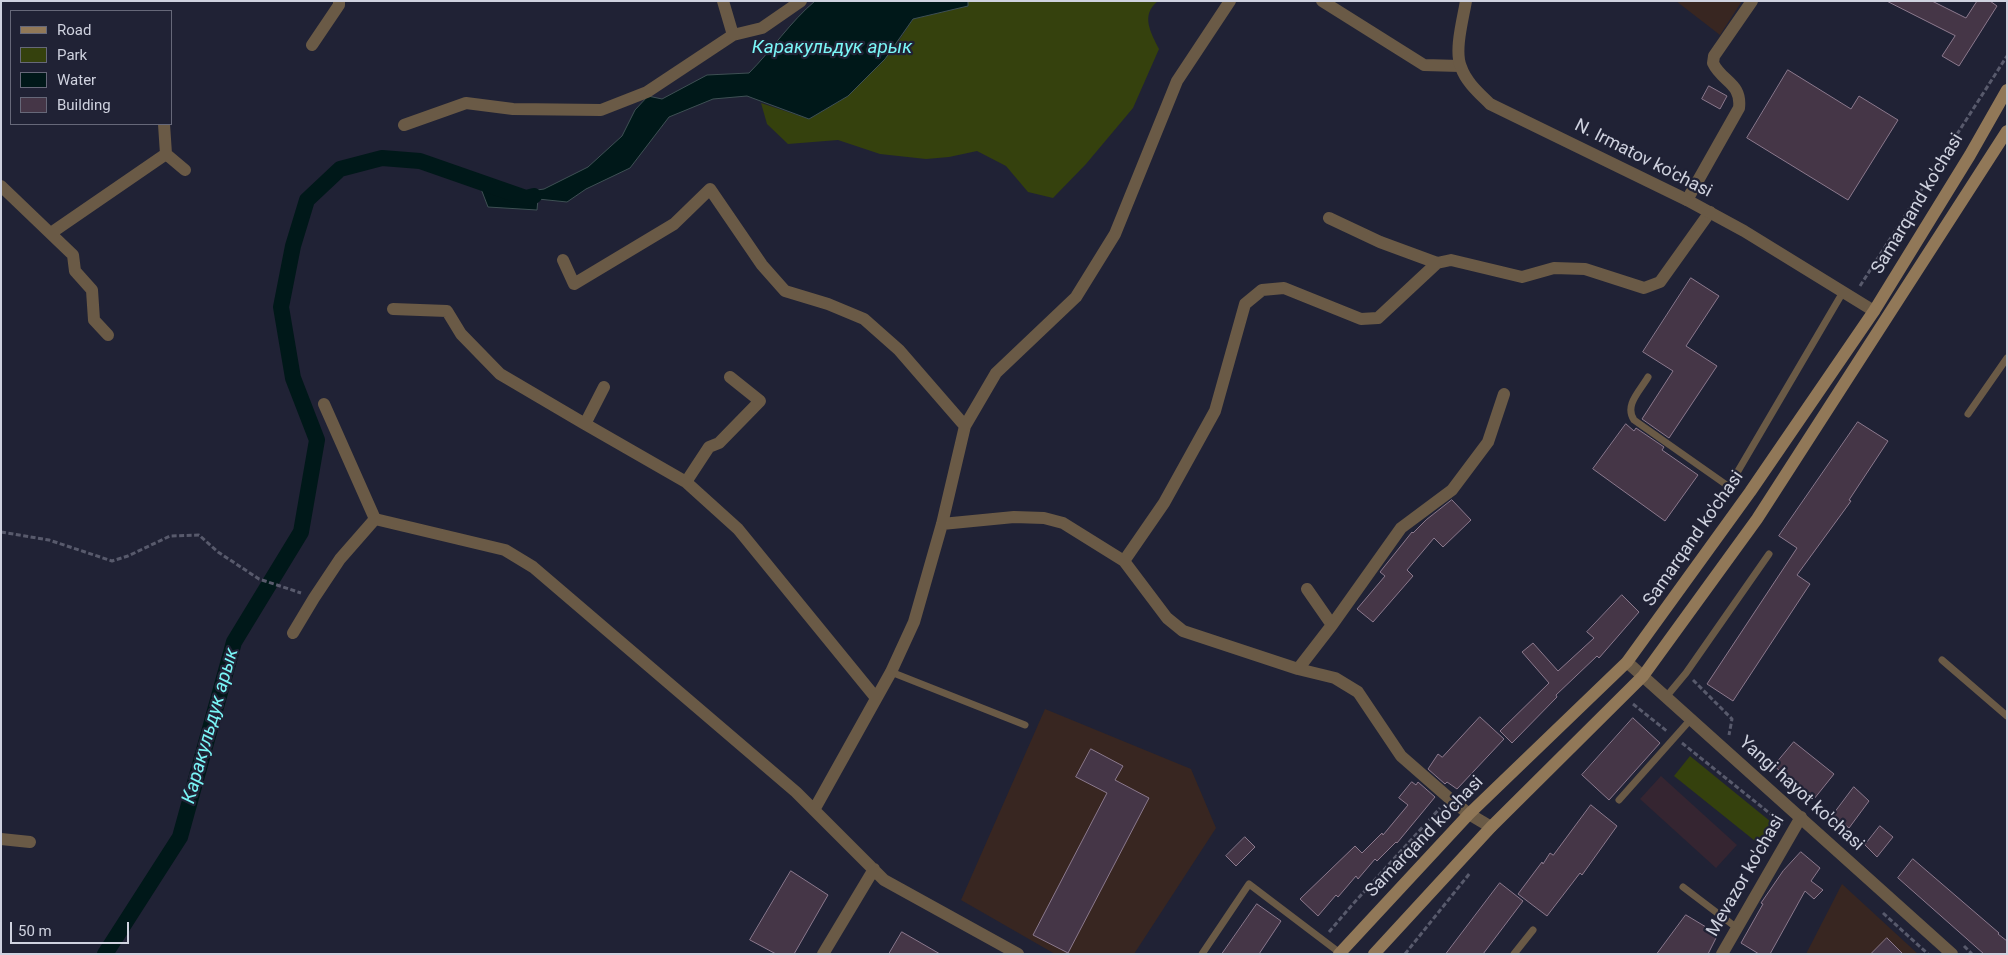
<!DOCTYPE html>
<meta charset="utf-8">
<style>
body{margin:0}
#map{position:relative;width:2008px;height:955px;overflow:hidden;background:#202235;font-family:Roboto,sans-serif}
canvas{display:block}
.frame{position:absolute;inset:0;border:2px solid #cfd2df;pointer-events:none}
.legend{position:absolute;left:10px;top:10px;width:162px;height:115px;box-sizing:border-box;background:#202235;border:1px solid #666879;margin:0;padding:6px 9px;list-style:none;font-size:15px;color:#cfd2df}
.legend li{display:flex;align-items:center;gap:10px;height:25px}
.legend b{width:25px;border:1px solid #666879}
.scale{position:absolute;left:10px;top:922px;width:119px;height:22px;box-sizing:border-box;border:2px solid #cfd2df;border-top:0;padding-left:6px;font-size:15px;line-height:18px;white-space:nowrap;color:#cfd2df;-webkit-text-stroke:4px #202235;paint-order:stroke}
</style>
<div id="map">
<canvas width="2008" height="955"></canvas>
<div class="frame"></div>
<ul class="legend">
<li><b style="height:6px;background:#917858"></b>Road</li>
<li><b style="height:14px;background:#35410d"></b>Park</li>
<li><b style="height:14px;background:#001819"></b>Water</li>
<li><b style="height:14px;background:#453647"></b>Building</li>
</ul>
<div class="scale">50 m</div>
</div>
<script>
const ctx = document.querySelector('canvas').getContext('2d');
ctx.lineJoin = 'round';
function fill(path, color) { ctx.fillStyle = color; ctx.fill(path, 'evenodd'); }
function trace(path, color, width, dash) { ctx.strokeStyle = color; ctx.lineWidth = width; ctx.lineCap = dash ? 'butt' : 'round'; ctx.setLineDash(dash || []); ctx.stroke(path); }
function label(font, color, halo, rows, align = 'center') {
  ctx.font = font + ' Roboto,sans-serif'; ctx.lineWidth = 4.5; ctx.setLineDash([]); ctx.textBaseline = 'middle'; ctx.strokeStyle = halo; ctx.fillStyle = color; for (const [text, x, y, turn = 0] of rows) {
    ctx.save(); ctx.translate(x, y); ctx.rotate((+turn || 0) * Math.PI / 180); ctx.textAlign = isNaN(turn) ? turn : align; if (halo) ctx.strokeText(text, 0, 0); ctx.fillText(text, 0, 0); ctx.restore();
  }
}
fill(new Path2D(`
 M1676,1H1742L1720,35Z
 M1045,709L1191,769L1216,828L1134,954H1055L961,900Z
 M1842,884L1918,954H1806Z`), '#382621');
fill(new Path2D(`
 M1661,776L1737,845L1716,868L1640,799Z`), '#352531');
fill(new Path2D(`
 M968,1H1158C1140,15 1151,33 1159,49L1133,108L1086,164L1053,198L1028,192L1006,166L977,151L949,157L926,159L880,154L838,140L788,144L767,124L761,103L809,119L848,96L862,78L879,66L898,42L913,19L968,6Z
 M1690,756L1776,826L1760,845L1674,776Z`), '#35410d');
const water = new Path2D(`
 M815,1H968V6L913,19L885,59L848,96L809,119L747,96L713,99L669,117L630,168L586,189L567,202L538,199L537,210L488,207L478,181L511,194L544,189L588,167L622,136L635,110L648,96L662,99L707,75L749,73C772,50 790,22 815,1Z`);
fill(water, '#001819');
trace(water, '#3e5054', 1);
trace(new Path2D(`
 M105,954L180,837L234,642L301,532L317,440L293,378L281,307L293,246L307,200L340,169L382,158L420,161L526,198L534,196`), '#001819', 16);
const building = new Path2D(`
 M1887,1H1932L1966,18L1977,1H1990L1997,6L1959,66L1942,56L1955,36Z
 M1788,70L1851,109L1859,96L1898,120L1848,200L1747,138Z
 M1709,86L1727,96L1720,109L1702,99Z
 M1691,278L1719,296L1686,346L1717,366L1669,438L1642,419L1673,371L1643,352Z
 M1858,422L1888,441L1849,500L1851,501L1797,575L1810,584L1733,701L1707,684L1797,548L1779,536Z
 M1626,424L1634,431L1636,428L1664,447L1662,450L1698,475L1665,521L1593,469Z
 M1452,500L1471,520L1443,547L1434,538L1407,570L1413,576L1373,622L1357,609L1385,576L1380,572L1412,532L1413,533L1426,520Z
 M1622,595L1639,612L1599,658L1597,656L1556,695L1557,697L1512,743L1500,731L1549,683L1522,652L1533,643L1558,671L1594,638L1587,632Z
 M1480,717L1504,739L1457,789L1447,782L1445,784L1428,769L1438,754L1442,757Z
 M1633,718L1660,743L1609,800L1582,775Z
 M1794,742L1834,774L1814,799L1774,766Z
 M1091,749L1123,766L1115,780L1149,798L1068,953L1033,935L1107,793L1076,777Z
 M1412,782L1416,785L1418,782L1435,797L1397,843L1396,842L1377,861L1375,859L1358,879L1356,876L1338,897L1336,895L1318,916L1300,899L1355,846L1362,853L1382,833L1383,835L1408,805L1399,798Z
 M1854,787L1869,801L1849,828L1833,815Z
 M1591,805L1617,826L1582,875L1580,873L1547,916L1518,894L1542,862L1543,864L1550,853L1553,855Z
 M1880,826L1893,837L1877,857L1865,845Z
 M1245,837L1255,847L1236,866L1226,856Z
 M1801,852L1820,868L1811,881L1823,890L1814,899L1805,891L1770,954H1759L1741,943L1763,904L1761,903L1783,871Z
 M1913,859L1999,933L1998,934L2007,941V954H1984L1898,878Z
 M791,871L828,895L794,954H776L750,940Z
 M1500,883L1523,901L1483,954H1446Z
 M1257,904L1281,921L1259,954H1222Z
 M1686,915L1716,933V938L1708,954H1657Z
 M902,932L940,954H889Z
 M1887,938L1903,954H1871Z`);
fill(building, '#453647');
trace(building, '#8b798d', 1);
trace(new Path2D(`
 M1860,286L2007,56
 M1,532L49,540L112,561L128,556L170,536L199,535L218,552L259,579L301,593
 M1693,680L1732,719L1729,735
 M1633,704L1668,732
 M1682,743L1783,824
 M1883,913L1928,954
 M1329,932L1352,905L1440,808
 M1964,946L1972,954
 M1405,954L1470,873`), '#585a6c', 3, [5, 2.5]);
trace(new Path2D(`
 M1648,377C1640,391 1624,405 1634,420L1728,486L1731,483L1843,292
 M1968,414L2007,358
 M1942,660L2007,716
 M891,672L1025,725
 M1666,697L1686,673L1769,554
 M1619,800L1691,719
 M1683,887L1737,928
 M1202,954L1249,884L1340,953
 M1514,954L1533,930`), '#6a5a46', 7);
trace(new Path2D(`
 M723,1L733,35
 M1322,1L1424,65L1460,66
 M312,45L339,5V1
 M404,125L466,103L513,109L601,110L647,92L733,35L762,28L801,1
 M166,154L185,170
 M1,186L73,255L75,271L92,290L94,320L108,335
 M1687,200L1739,108C1742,83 1722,82 1713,63L1714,56L1752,1
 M1329,218L1380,242L1437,263
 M51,233L166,154L164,124
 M563,260L574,284L674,224L710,189L762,265L785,291L828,304L864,319L899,350L965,426
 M393,309L447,311L461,334L500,374L585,424L604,387
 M324,404L375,519
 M585,424L686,482L709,447L719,443L760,401L730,377
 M686,482L738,529L876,698
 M375,519L505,550L533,567L796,792L884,880L1018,954
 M942,524L1014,517L1044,518L1063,523L1124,561L1167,618L1183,631L1298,669L1335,678L1358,692L1401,756L1449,798L1469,814L1491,827
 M1124,561L1164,503L1215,411L1245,304L1262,290L1284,288L1361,319L1378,318L1437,263L1451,260L1522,277L1554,268L1585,269L1644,288L1660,282L1710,212
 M1307,589L1332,625
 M293,633L314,598L340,559L375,519
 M1298,669L1332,625L1401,528L1452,490L1488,442L1504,394
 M814,810L891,672L914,622L942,524L965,426L996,373L1076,297L1115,234L1177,81L1230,1
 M1,839L30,842
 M823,954L874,869
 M1722,954L1801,817`), '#6a5a46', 12);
trace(new Path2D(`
 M1466,1C1463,19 1454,51 1461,67C1466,82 1479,93 1490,104L1687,200L1744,231L1874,311
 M1627,662L1952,954`), '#6a5a46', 12);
trace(new Path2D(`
 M1339,954L1469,814L1627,662L1750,492L1874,311L1970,155L2007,90
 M1374,954L1491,827L1643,676L1757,519L2007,131`), '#917858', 12);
label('18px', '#cfd2df', '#202235', [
 ["N. Irmatov ko'chasi",1643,159,27],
 ["Samarqand ko'chasi",1918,204,-59],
 ["Samarqand ko'chasi",1694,539,-55],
 ["Yangi hayot ko'chasi",1801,794,42],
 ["Samarqand ko'chasi",1425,837,-46],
 ["Mevazor ko'chasi",1746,876,-60]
]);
label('italic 19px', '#7af6f7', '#202235', [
 ["Каракульдук арык",832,48],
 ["Каракульдук арык",211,726,-74]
]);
</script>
